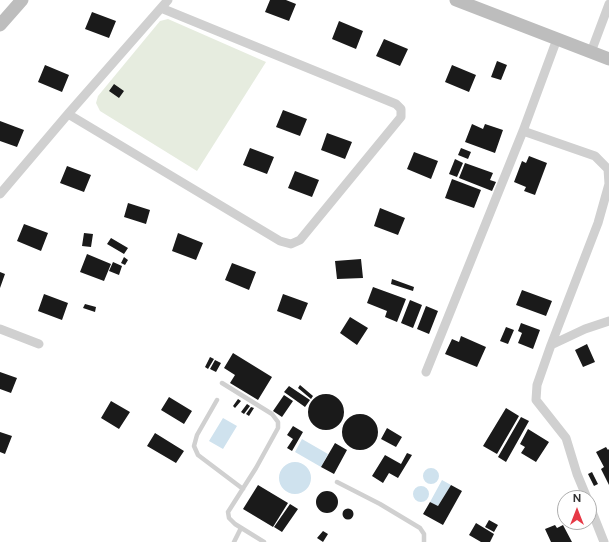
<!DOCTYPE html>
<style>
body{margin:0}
#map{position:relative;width:609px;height:542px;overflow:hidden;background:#fff;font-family:Figtree,sans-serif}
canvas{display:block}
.north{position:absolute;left:557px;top:490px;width:40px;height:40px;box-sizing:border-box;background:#fff;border:1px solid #adadad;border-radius:50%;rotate:0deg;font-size:11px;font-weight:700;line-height:16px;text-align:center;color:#333}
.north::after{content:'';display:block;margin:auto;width:14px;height:18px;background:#e63946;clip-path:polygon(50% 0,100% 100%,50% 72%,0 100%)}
</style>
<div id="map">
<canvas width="609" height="542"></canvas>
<div class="north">N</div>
</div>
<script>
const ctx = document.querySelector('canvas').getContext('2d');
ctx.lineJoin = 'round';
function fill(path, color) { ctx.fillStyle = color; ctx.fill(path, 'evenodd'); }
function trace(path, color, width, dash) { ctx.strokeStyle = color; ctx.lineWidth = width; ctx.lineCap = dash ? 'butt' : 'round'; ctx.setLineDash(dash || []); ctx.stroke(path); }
fill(new Path2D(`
 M168,19L266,62L197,171L100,111L96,103L98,96L160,21Z`), '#e6ecdf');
fill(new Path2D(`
 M223,418L237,426L223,449L209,441Z
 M302,439L328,454L321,467L295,452Z
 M279 478a16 16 0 1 1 32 0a16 16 0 1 1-32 0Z
 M423 476a8 8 0 1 1 16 0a8 8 0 1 1-16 0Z
 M442,480L451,485L438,506L430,502Z
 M413 494a8 8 0 1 1 16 0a8 8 0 1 1-16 0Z`), '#cfe2ee');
fill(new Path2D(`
 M270,0H286L296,4L289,21L265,12Z
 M92,12L116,21L109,38L85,29Z
 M339,21L363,31L356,49L332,39Z
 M384,39L408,49L400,66L376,56Z
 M497,61L507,65L501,80L491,77Z
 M45,65L69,75L62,92L38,82Z
 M452,65L476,75L469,92L445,82Z
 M114,84L124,91L119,98L109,91Z
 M283,110L307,119L300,136L276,127Z
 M0,121L24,130L17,147L0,141Z
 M472,124L483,129L485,124L503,130L495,153L465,142Z
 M327,133L352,142L345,159L321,150Z
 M250,148L274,157L267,174L243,165Z
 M461,148L471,152L468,159L458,155Z
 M414,152L438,161L431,179L407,169Z
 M529,156L547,163L535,195L524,191L526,187L514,182L522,161L526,163Z
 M455,159L463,163L457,177L449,174Z
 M465,163L493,173L490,180L496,182L492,191L459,178Z
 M67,166L91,175L84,192L60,183Z
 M295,171L319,180L312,197L288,188Z
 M452,179L481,190L474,208L445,198Z
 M128,203L150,210L146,224L124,217Z
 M380,208L405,218L398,235L374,226Z
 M24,224L48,233L41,251L17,241Z
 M84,233L93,234L91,247L82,246Z
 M178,233L203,243L196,260L172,251Z
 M111,238L128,248L124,254L107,244Z
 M87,254L111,264L104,281L80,272Z
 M124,257L128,260L125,265L121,263Z
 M361,259L363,278L337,279L335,261Z
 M113,262L122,266L119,275L109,271Z
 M232,263L256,272L249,290L225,280Z
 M0,272L5,274L0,288Z
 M392,279L414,287L413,291L391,284Z
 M373,287L406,299L397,322L385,317L387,311L367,303Z
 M522,290L552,301L546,316L516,305Z
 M44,294L68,303L62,320L38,311Z
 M283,294L308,303L301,320L277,311Z
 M410,300L422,305L413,328L401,323Z
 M85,304L96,307L95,312L83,308Z
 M426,306L438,311L429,334L417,329Z
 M350,317L368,328L357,345L340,333Z
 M521,323L540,330L533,349L518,343L522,333L518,331Z
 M506,327L514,330L508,344L500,341Z
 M461,336L486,347L477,367L445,354L452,339L459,342Z
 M587,344L595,362L583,367L575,350Z
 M233,353L272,377L258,400L230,383L235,375L224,368Z
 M210,357L214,359L208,369L205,367Z
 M215,360L221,363L216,372L210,369Z
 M0,372L17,378L11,393L0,389Z
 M300,385L313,396L311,399L298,388Z
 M289,386L310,400L305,407L284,392Z
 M308 412a18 18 0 1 1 36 0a18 18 0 1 1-36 0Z
 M284,395L293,401L282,417L273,411Z
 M169,397L192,411L184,424L161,410Z
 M238,399L241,401L235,408L233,406Z
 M111,401L130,412L119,429L101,418Z
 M247,404L250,406L244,414L241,412Z
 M251,407L254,408L249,416L246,414Z
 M506,408L519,416L497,454L483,446Z
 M342 432a18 18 0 1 1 36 0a18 18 0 1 1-36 0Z
 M521,417L529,421L506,462L498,457Z
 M293,426L303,432L292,451L287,448L293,439L287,435Z
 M387,428L402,437L396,447L381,439Z
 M528,429L549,442L536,462L521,453L525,447L520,444Z
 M0,432L12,436L5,454L0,452Z
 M155,433L184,451L176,463L147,446Z
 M335,443L347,450L334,474L321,467Z
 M606,447L608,450L609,449V485L601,469L604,467L596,452Z
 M407,453L412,455L398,478L389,473L383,483L372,476L385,455L401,464Z
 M592,472L598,484L594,486L588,474Z
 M258,485L288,503L273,527L243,509Z
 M451,485L462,491L443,525L423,514L430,502L438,506Z
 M316 502a11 11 0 1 1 22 0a11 11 0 1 1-22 0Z
 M290,504L298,509L282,532L274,527Z
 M342.5 514a5.5 5.5 0 1 1 11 0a5.5 5.5 0 1 1-11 0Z
 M489,520L498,525L494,532L485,527Z
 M476,523L494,534L490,542H481L469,535Z
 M555,525L557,528L563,525L572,542H551L545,529Z
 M323,531L328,534L323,542L317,538Z`), '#1a1a1a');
trace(new Path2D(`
 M222,383L272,414L278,422V428L256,468L228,512L229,518L235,524L264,542
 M217,400L197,435L194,446L198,455L243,489
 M337,482L380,504L420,528L424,534V542
 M234,542L241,528`), '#d0d0d0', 4.5);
trace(new Path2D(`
 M591,52L609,4
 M68,114L280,241L291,244L300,240L401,117V109L396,104L161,8
 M523,131L595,156L608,169L609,184L598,223L551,345L537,385L536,400L566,438L577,474L587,498
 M0,194L68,114L168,0
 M0,329L39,344
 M551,345L585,329L609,321
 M426,372L523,131L557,39
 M589,504L604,542`), '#d0d0d0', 9);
trace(new Path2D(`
 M456,0L609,59
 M0,25L22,0`), '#bdbdbd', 13);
</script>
